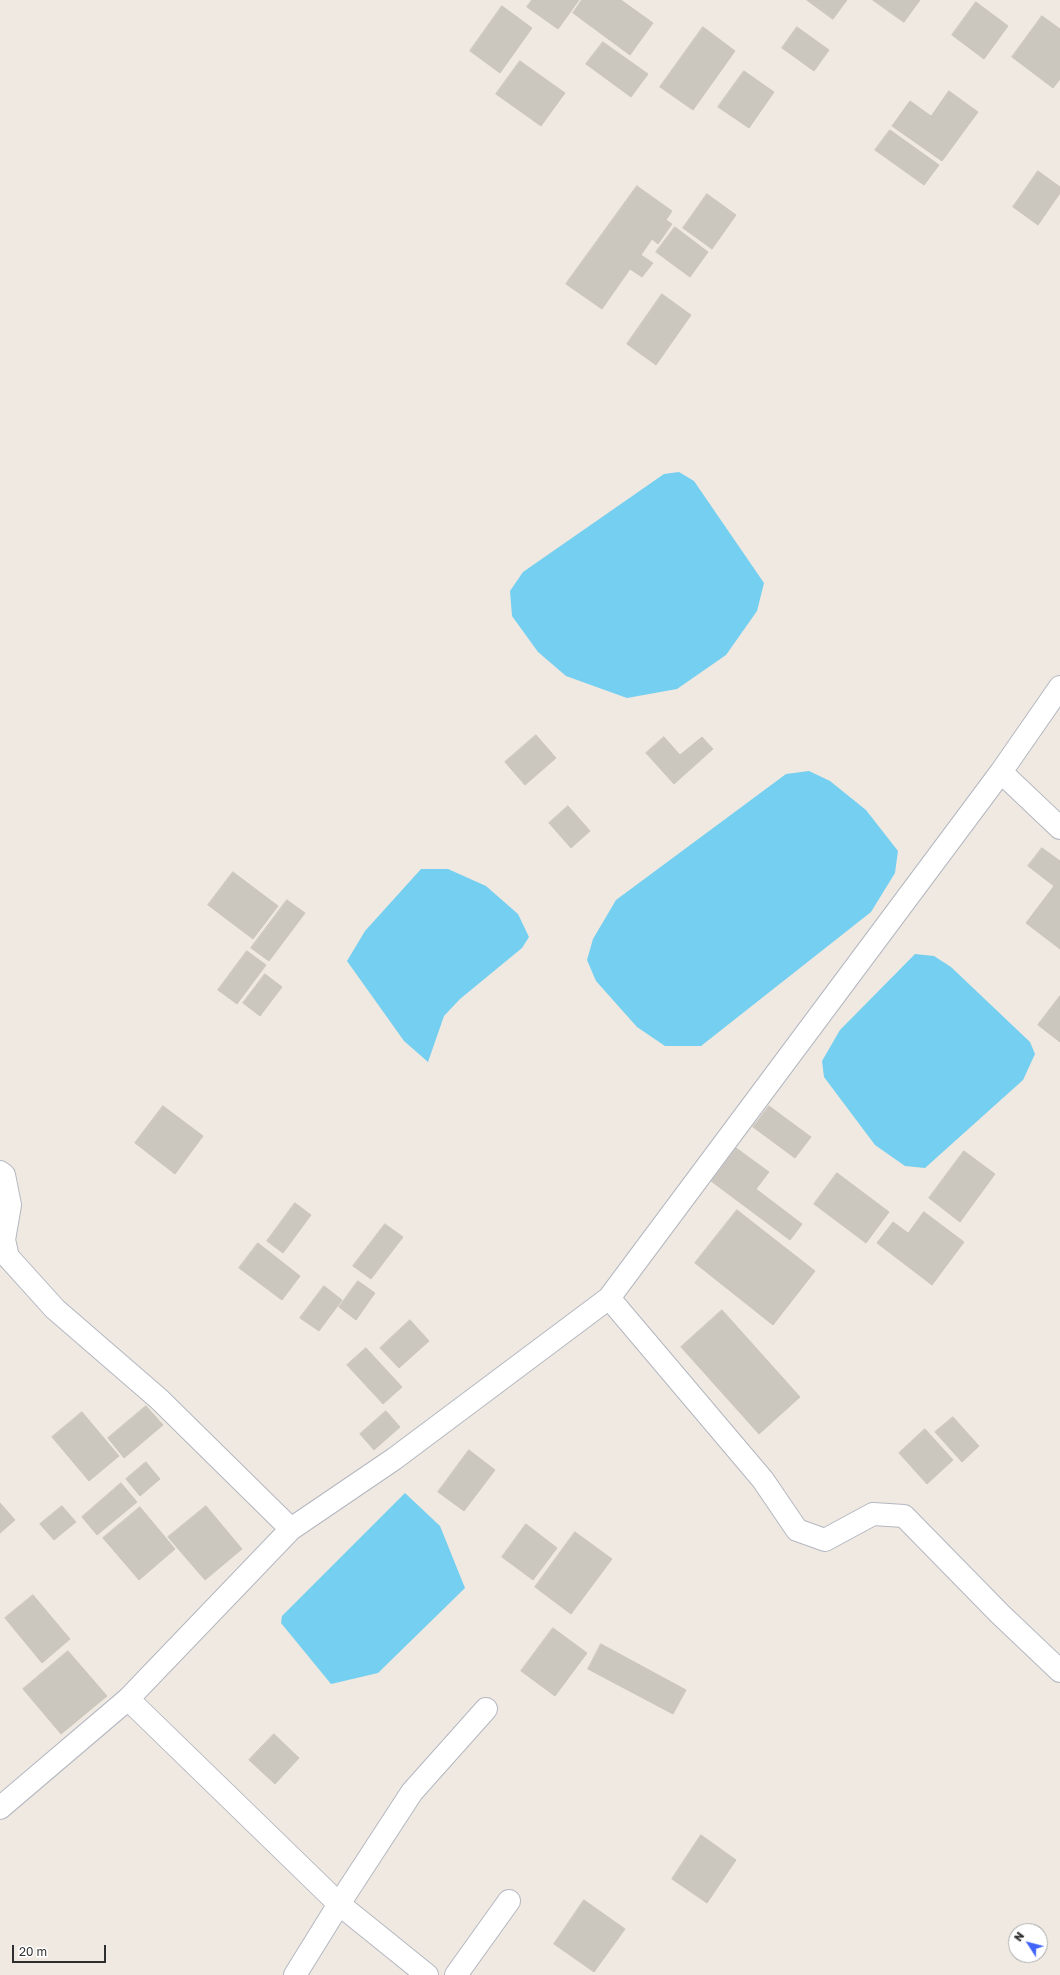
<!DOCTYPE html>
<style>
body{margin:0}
#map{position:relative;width:1060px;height:1975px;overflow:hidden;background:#efe9e1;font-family:"Golos Text",sans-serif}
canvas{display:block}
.north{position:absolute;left:1008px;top:1923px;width:40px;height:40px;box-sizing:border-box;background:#fff;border:1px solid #ababab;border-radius:50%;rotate:306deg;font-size:11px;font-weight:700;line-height:16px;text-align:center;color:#2e2e2e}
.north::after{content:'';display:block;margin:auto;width:14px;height:18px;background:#4264fb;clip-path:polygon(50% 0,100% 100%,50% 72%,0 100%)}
.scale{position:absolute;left:12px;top:1945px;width:94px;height:18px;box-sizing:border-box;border:2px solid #2e2e2e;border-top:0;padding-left:5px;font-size:12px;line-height:14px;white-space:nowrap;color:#2e2e2e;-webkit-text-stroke:3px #fff;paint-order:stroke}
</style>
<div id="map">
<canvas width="1060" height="1975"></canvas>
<div class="north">N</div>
<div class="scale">20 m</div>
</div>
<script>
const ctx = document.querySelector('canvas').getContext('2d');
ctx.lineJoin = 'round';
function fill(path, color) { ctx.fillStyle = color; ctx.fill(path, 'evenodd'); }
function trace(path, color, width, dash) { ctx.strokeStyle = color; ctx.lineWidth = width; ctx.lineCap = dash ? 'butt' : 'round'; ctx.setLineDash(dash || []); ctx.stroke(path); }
fill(new Path2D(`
 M679,472L694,481L764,583L757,611L726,655L677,689L627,698L566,676L538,652L512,616L510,591L523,572L664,474Z
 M809,771L830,781L866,810L898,851L895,873L871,912L701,1046H665L637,1027L596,981L587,960L593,939L616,900L786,774Z
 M421,869H448L486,886L518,914L529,937L522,948L460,999L444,1016L428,1062L404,1041L347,961L365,931Z
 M915,954L934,956L951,967L1030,1042L1035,1054L1023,1080L925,1168L905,1166L875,1145L824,1077L822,1061L840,1030Z
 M405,1493L440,1526L465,1588L378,1673L331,1684L281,1623L282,1616Z`), '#75cff0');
const building = new Path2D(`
 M532,0H579L558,29L527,7Z
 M582,0H621L653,23L630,55L573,13Z
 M807,0H847L833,19Z
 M873,0H920L904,22Z
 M976,2L1008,26L984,59L952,35Z
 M502,6L532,28L500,73L470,51Z
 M1042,16L1060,29V79L1053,88L1012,57Z
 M703,27L735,51L693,110L660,87Z
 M797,27L829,50L814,71L782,48Z
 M603,42L648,74L631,97L586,64Z
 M520,61L565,93L541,126L496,94Z
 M744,71L774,92L749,128L718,107Z
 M949,91L978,112L942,161L892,126L910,101L931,116Z
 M890,130L939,165L924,185L875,150Z
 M1038,171L1060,187V193L1038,225L1013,207Z
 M637,186L672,211L666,220L672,224L658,244L652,239L641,255L653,263L642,277L630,269L602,309L566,284Z
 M707,194L736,215L712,249L683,228Z
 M675,227L708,252L690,277L656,252Z
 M662,294L691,315L656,365L627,344Z
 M536,735L556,758L525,785L505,762Z
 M664,737L680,755L702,737L713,749L674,784L646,753Z
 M568,806L590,831L571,848L549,823Z
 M1042,848L1060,861V949L1026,923L1054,886L1028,866Z
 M233,872L278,906L253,939L208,905Z
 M287,900L305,913L269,961L251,948Z
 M247,951L266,965L237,1004L218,990Z
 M265,974L282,987L260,1016L243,1003Z
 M1060,996V1042L1038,1025Z
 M163,1106L203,1136L175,1174L135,1143Z
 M769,1106L811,1137L795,1158L753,1127Z
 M736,1148L769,1172L756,1189L802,1224L790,1240L711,1181Z
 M964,1151L995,1174L960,1222L929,1198Z
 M837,1173L889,1212L866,1243L814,1204Z
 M295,1203L311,1215L283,1253L267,1241Z
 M737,1210L815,1271L773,1325L695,1263Z
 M924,1212L964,1242L932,1285L877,1243L893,1222L908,1233Z
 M385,1224L403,1237L371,1279L353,1266Z
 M258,1243L300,1276L282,1300L239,1268Z
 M358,1281L375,1293L356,1320L339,1307Z
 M324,1286L342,1300L319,1331L300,1318Z
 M722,1310L800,1397L759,1434L681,1347Z
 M410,1320L429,1341L399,1368L380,1348Z
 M366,1348L402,1387L383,1404L347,1365Z
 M146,1406L163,1425L124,1458L108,1438Z
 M386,1411L400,1427L374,1450L360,1434Z
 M82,1412L119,1456L89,1481L52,1437Z
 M953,1417L979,1446L962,1462L935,1432Z
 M925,1429L953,1460L927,1484L899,1453Z
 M469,1450L495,1470L464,1511L438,1492Z
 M146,1462L160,1479L140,1496L126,1479Z
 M121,1483L137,1502L97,1535L82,1517Z
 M0,1503L15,1520L0,1533Z
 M62,1506L76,1522L54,1540L40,1524Z
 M206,1506L242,1549L205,1580L168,1537Z
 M140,1507L175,1549L139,1580L103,1538Z
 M526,1524L557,1548L533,1580L502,1557Z
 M575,1532L612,1559L571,1614L535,1587Z
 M33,1595L70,1639L42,1663L5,1618Z
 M553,1628L587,1653L555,1696L521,1671Z
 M601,1644L686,1690L673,1714L588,1669Z
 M68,1651L107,1696L61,1734L23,1689Z
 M274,1734L299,1758L275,1784L249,1760Z
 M701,1835L736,1860L707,1903L672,1879Z
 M584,1900L625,1929L594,1972L554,1944Z`);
fill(building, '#cbc7bf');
trace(building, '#cbc5ba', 1);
const minor = new Path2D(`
 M1001,772L1060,828
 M0,1172L4,1175L10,1205L4,1240L8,1257L55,1309L159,1399L291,1529
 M609,1298L763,1480L797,1530L825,1540L873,1514L904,1516L1000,1614L1060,1671
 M128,1699L339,1904L427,1975
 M0,1808L128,1699L291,1529L394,1459L609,1298L1001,772L1060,687
 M295,1975L339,1904L412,1792L486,1709
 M456,1975L509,1901`);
trace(minor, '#b4b7c1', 24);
trace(minor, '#fff', 22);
</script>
